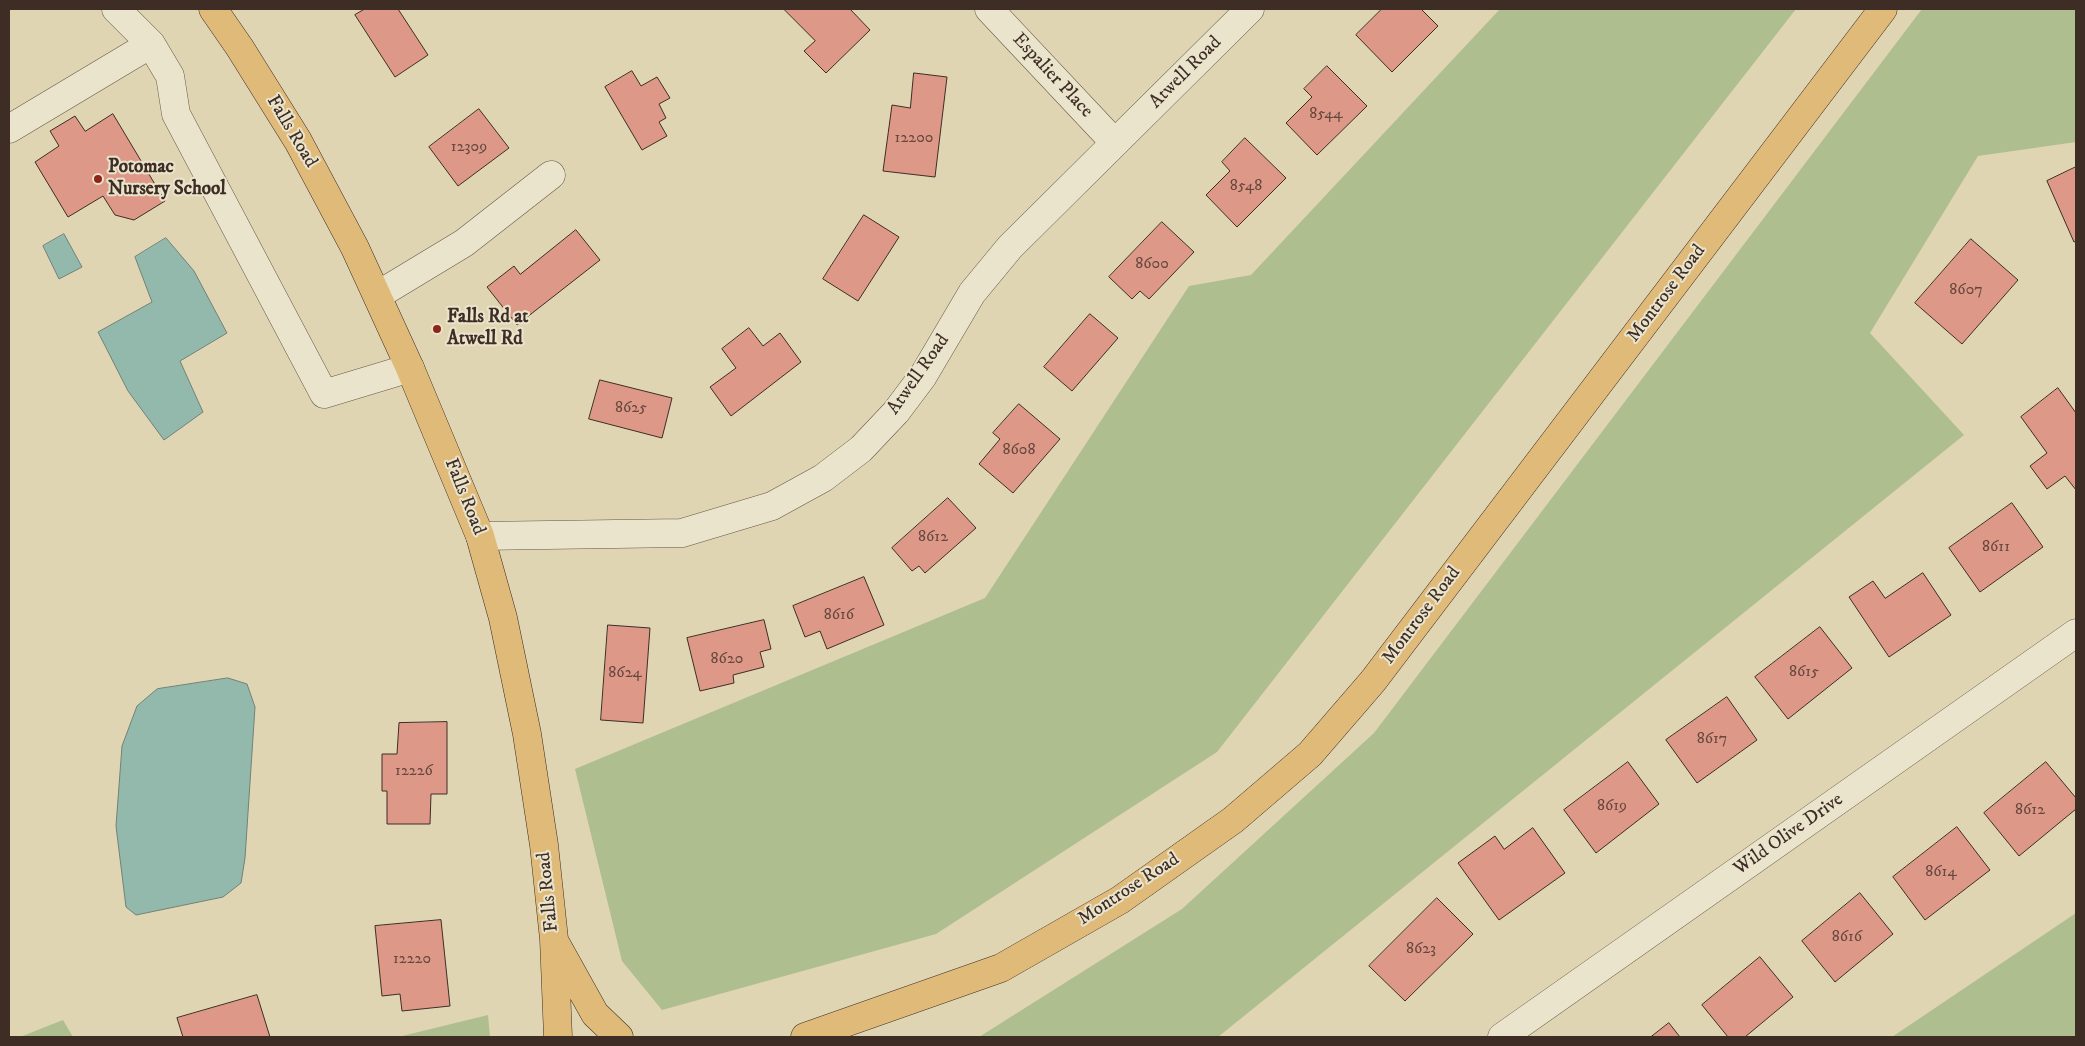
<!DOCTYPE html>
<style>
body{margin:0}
#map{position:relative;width:2085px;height:1046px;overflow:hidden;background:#dfd5b2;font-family:"IM FELL DW Pica",serif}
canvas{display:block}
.frame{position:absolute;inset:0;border:10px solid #3e2d25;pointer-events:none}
</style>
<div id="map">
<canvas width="2085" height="1046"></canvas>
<div class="frame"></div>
</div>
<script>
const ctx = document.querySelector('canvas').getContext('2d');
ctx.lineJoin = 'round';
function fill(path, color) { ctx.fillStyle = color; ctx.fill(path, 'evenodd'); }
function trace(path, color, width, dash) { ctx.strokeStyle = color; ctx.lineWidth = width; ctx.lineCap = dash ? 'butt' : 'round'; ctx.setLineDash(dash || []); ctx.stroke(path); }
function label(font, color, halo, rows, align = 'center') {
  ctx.font = font + ' "IM FELL DW Pica",serif'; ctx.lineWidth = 4; ctx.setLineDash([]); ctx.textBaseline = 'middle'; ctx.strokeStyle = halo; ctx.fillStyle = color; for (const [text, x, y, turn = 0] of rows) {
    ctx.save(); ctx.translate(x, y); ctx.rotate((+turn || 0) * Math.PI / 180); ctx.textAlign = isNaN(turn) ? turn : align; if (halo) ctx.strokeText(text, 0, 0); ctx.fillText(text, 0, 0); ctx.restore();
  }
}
fill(new Path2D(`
 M1500,9H1796L1217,752L936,934L662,1010L622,961L575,769L985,598L1189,286L1251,275Z
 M1922,9H2076V142L1978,156L1870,333L1964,435L1218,1037H979L1182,909L1374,733Z
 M2076,913V1037H1892Z
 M488,1015L490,1037H398Z
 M63,1020L73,1037H20Z`), '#afbe8e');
const water = new Path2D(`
 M64,234L82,267L59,279L43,246Z
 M166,238L194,271L227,333L180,361L203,412L164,440L128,391L98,332L152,302L135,257Z
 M228,678L247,684L255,707L245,858L241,883L223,897L136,915L126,907L116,826L122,746L137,706L157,689Z`);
fill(water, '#93b9ad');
trace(water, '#718177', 1);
const building = new Path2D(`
 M365,9H398L428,55L395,77L355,15Z
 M784,9H850L870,30L826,73L804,51L815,41Z
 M1382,9H1421L1438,26L1392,72L1356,35Z
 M1327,66L1367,106L1317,155L1286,123L1312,97L1304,89Z
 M632,71L641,86L657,77L670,98L659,104L666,118L659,122L667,136L642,150L605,87Z
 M914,73L947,77L935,177L883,171L892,105L910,108Z
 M479,109L509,148L458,186L429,147Z
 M113,114L165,201L134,220L115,215L103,196L68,217L35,162L59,146L50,131L75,116L85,131Z
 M1245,138L1286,178L1237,227L1206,195L1230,171L1222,162Z
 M2076,167V241L2074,242L2047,181Z
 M864,215L899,237L858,301L823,279Z
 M1162,222L1194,252L1149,299L1140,291L1132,299L1109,277Z
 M576,230L600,260L517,325L487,287L514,266L520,274Z
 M1971,239L2018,280L1962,344L1915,303Z
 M1090,314L1118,338L1072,391L1044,367Z
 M749,328L763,346L780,333L801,362L731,416L710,387L736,368L722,349Z
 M600,380L672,398L662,438L589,419Z
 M2058,388L2076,413V490L2065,476L2047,489L2030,466L2047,453L2021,417Z
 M1019,404L1060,439L1013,493L979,464L1000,439L993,433Z
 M948,498L976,528L925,573L919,566L912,571L892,548Z
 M2012,503L2043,547L1980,592L1949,548Z
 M1923,573L1951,615L1889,657L1849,597L1873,581L1885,598Z
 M864,577L884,625L827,649L820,631L805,637L793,606Z
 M764,620L771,649L760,652L764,667L733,675L734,683L700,691L687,638Z
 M608,625L650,628L643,723L601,720Z
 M1820,627L1852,668L1788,719L1755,677Z
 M1727,697L1757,740L1697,783L1666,740Z
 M447,722V794H431L430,824H387V791H382V754H397L399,723Z
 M1628,762L1659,804L1596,853L1564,810Z
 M2046,762L2076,798V809L2019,856L1984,813Z
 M1957,827L1990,870L1925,920L1893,877Z
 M1533,828L1565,873L1499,920L1458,863L1495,836L1504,849Z
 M1860,893L1893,934L1835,982L1802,941Z
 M1437,898L1473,934L1405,1001L1369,966Z
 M441,920L450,1006L402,1011L400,994L382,996L375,926Z
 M1760,957L1793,997L1745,1037H1728L1702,1005Z
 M257,995L270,1037H183L177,1018Z
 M1669,1023L1680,1037H1651Z`);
fill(building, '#dd9888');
trace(building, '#3e2d25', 1);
const minor = new Path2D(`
 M116,9L151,44L170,76L176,114L324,394L410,368
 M989,9L1115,143
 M9,129L151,44
 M378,295L464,243L551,175
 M480,536L682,533L772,506L823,478L861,449L896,412L923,376L972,293L1010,247L1250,9
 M1502,1037L2076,633`);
const major = new Path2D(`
 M213,9L240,48L298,141L355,248L410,368L480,536L503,618L527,734L544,845L554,939L558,1037
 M556,944L595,1014L619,1037
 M805,1037L1001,968L1120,900L1233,820L1310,754L1373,681L1883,9`);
trace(minor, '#665748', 29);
trace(major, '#3e2d25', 29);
trace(minor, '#eae4cd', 28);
trace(major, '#e0ba79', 28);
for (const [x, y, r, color] of [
 [98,179,5,"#8f2418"],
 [437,329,5,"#8f2418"]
]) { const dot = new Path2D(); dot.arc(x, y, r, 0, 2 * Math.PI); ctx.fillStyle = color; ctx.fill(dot); trace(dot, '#eae4cd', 2); }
label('16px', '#66483e', null, [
 ["8544",1326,115],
 ["12200",914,139],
 ["12309",469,148],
 ["8548",1246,187],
 ["8600",1152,265],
 ["8607",1966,291],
 ["8625",631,409],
 ["8608",1019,451],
 ["8612",933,538],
 ["8611",1996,548],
 ["8616",839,616],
 ["8620",727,660],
 ["8615",1804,673],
 ["8624",625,674],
 ["8617",1712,740],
 ["12226",414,772],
 ["8619",1612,807],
 ["8612",2030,811],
 ["8614",1941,873],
 ["8616",1847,938],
 ["8623",1421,950],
 ["12220",412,960]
]);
label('19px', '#3e2d25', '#eae4cd', [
 ["Atwell Road",1186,73,-45],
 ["Espalier Place",1052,76,47],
 ["Falls Road",291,132,59],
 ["Montrose Road",1667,294,-53],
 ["Atwell Road",919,375,-55],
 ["Falls Road",464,497,68],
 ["Montrose Road",1422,616,-53],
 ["Wild Olive Drive",1789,835,-35],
 ["Montrose Road",1129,890,-33],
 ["Falls Road",549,892,-96]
]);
label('bold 19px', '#3e2d25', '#eae4cd', [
 ["Potomac",108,168],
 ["Nursery School",108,190],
 ["Falls Rd at",447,318],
 ["Atwell Rd",447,340]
], 'left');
</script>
